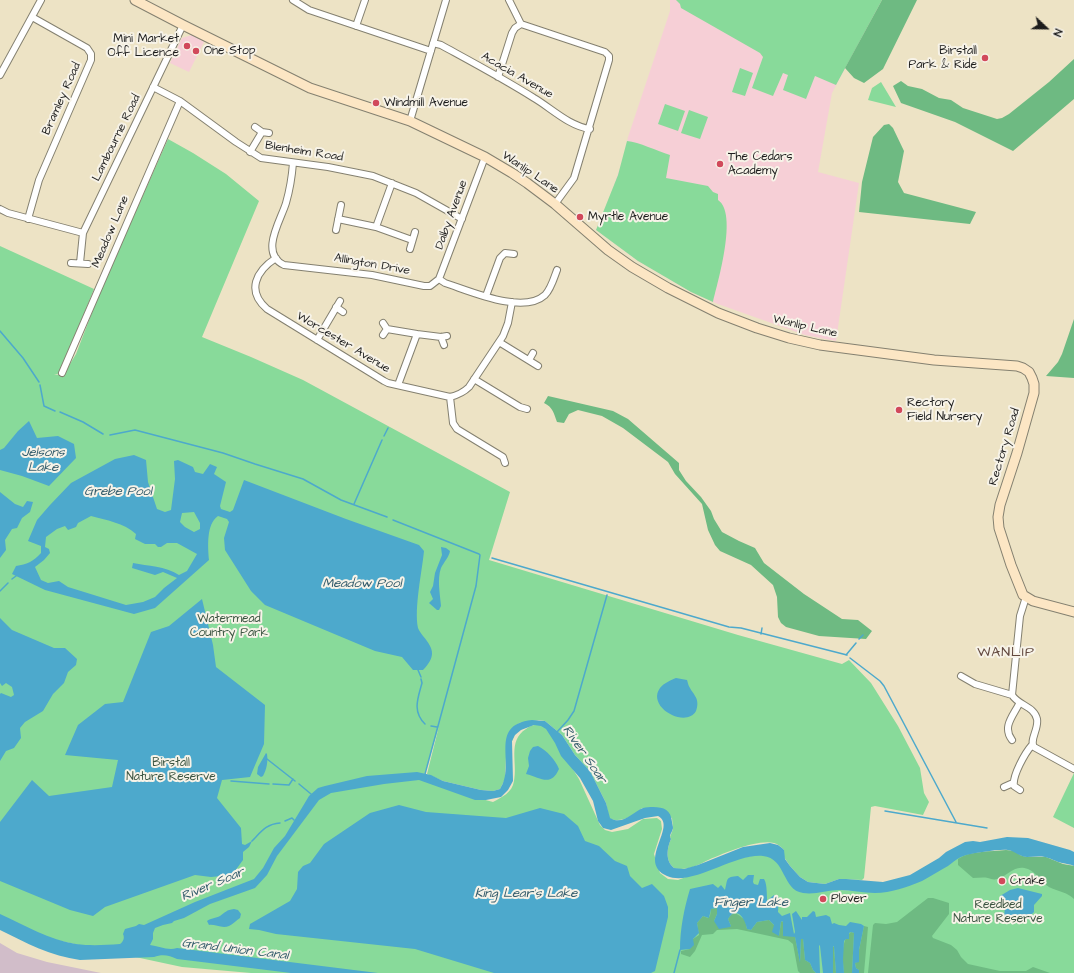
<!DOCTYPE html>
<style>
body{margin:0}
#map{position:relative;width:1074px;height:973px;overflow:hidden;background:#ede3c5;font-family:"Architects Daughter",sans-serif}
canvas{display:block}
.north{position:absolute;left:1026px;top:8px;width:40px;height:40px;-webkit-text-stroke:3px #f7f3e8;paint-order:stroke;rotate:112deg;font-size:11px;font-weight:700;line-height:16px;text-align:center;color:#1c1c1c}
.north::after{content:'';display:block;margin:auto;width:14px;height:18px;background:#1c1c1c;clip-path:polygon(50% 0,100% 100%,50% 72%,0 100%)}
</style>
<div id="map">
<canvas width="1074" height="973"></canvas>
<div class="north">N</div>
</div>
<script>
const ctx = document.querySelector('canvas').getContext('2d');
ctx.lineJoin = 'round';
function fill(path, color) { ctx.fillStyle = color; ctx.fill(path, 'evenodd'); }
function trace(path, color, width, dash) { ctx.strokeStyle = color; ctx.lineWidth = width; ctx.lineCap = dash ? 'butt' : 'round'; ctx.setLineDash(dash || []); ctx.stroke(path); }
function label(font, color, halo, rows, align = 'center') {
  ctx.font = font + ' "Architects Daughter",sans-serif'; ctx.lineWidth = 4; ctx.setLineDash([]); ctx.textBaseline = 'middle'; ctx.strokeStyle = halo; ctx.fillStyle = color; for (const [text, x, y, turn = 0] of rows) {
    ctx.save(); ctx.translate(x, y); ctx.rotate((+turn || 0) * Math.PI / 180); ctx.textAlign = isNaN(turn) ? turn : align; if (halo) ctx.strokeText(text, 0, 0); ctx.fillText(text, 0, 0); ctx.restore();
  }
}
fill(new Path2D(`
 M670,0H882L832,93L818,172L859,183L836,341L805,335L718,304L691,292L638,261L596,230L611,194L624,156L628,137L670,11Z
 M192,35L204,42L189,72L170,63L182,38Z`), '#f6cfd6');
fill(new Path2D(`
 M0,943L17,953L47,962L101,973H0Z`), '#d1bdc9');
fill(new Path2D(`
 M676,0H882L836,85L815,76L806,99L783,90L788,75L783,73L773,96L752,88L763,57L760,53L681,8L680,4Z
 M740,68L753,73L745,96L732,92Z
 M881,82L896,107L868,100L872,88Z
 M665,104L685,111L678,131L658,124Z
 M689,110L708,117L700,139L681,133Z
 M168,139L193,153L226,174L259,201L202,337L251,357L303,380L510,492L489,560L738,635L842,664L849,660L871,683L898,726L920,768L924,793L929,802L923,815L875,806L871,807L864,878L862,880L839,879L825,884L808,882L800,877L790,866L784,857V850C781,847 778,844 774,843C757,839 722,854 706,861C697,866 685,871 674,868C665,861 667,848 671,839L670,837L673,829L672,818L642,808C635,816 619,824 609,818L606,803L590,771L575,755L562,735L545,721L539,720L519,723L506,757L505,779L500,789L493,791L481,790L443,781L427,774L439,726L423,779L459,793L493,802C502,797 512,793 514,781C518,763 507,741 526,729C532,724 538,724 546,726L579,779L600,825L605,830L612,832L628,829L643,819L657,818L661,821L662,829L654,854L660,873L668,879L678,880L730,860L767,853L774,856L799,890H840L884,892L960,852L1074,866V973H251L182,967L0,928V246L94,289L60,373L54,375L64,374L76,354L100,292Z
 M627,141C639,142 657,151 670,155L666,178L708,186L713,192L718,194V200C738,213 718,281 713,302L691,292L638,261L596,230L618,175Z
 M1074,773V828L1053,817Z`), '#88da9a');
fill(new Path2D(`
 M882,0H917L883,69L864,83L854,78L845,68Z
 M1074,59V99L1013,151L955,122L901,103L893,86L901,81L908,86L922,89L939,98L951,100L963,108L997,119L1002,118L1009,114L1049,82Z
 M889,124L893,128L904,151L898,182L904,193L976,212L970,224L859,212L862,182L873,137L884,125Z
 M1074,319V378L1046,376L1058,362L1062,354Z
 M548,396L613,411L628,419L679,463V470L686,481L701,497L711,511L714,519L722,532L739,541L755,548L764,563L804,594L842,619L858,620L872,631L866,639L819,636L786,627L781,623L778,617L777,597L773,585L751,565L720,551L715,545L708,530L702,504L675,474L668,462L623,428L602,416L578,410L569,414L564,423L557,422C554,414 553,407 544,403Z
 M1006,850L1015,851L1020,855L1026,857H1046L1063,864L1074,866V899C1069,893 1057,891 1049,887C1041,882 1036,872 1028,869C1013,864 1009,876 997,879C994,880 991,879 988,878C983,877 978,878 973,878L958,865V859C972,850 991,852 1006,850Z
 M928,898H933L949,903V914L932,936L933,938L951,945L957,950L961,957L968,964L1000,971H1026L1033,967L1050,973H868L873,925L875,923L886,924L897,922Z
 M717,908V914L714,921L731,926L728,919C734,909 738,915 745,920L747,929L751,930L757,922L769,920L774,925L779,936L781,922L782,921L795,937L800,962L801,939H803L805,960L810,963L813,970L816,973H800L798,971L793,944L788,940L737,929L717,930L713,934L702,935L695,951L690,957L681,954V951L690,949L693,939L699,935L697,923L703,916L708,918L710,916L711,909Z
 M864,926L868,927L864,973H859V970L856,968L855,963L859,961V950Z
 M851,932L854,933L852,973H844C843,961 840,940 851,932Z
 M832,946L834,947L836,973H833Z`), '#6eba82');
fill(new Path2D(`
 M29,421L37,438L58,436L74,444L76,458L49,486L22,476L0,470V450L4,448L18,431Z
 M134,455L146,460L148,482L157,509L165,512L171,510L175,479L174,461L178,460L193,467L195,472L203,474L210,464L217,467L214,474L226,482L220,506L221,509L230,512L233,510L244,480L346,519L419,545L424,551C422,572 414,608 418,628C419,631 421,633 423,636C435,650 435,657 423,670H413L402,657L375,651L265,605L251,591L225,550L224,538L229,522L227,519L218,516C206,524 208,547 209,560L155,608L134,614L45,590L12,574L16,566C27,564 33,562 41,553V546L28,541L37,520L50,505L71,483L115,459ZM194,512L200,523V529L194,532L185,527L180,522L182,513ZM91,516C106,520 124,523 136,534L135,539L145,544H155L158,547H161L167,543H177L197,554L187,571L179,575C165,566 148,566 133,563L132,568L155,575L163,572L177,578L164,588L155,597L143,602L126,605L68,587L59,581L48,583L41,580L35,567L44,560L50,553L49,549L45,547L46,537L57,529L65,526L68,530L76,527L78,523Z
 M0,492L15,504L23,507L27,501L33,502L30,512L22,518L17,528L12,529L5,540L6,550L0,558Z
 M441,547L446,548L450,551C449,557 444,562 441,568C437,579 440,594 441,606L439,610H437L429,603L433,599L430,592L433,586L435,573L442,555Z
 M202,599L213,645L216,667L265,705L264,744L250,777L222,780L217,798L241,828L242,844L245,845L252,841L249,847L243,852V860L232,875L211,877L195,875L105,907L93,916L70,910L0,881V822L32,780L49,796L112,787L118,760L65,755L78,725L105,704L123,702L151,632L169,626Z
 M0,618L12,630L54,648H65L77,659L76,665L68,672L64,683L53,694L43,711L25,722L20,728L21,738L14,748L6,751L0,761V694L1,693L11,697L14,695L12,687L6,683L2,686L0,683Z
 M676,678L687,680C688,683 688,685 690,688C691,691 694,693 695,696C698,700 698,706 696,711C686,729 646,707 660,688C664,683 671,680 676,678Z
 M532,720L545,721L562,735L575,755L590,771L606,803L610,818C623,826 634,811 643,808C646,807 650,807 653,807C664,807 671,810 672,822C672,824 673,826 673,828C673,830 670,834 670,837L671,839C667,848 665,861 674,868L684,869L698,865L743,847L770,843L778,845L782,848L784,850L785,859L790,866L800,877L808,882L825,884L839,879H846L883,882L910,875L939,858L946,852L965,842L973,841L980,842L1007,837L1028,838L1070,850L1074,852V866C1070,864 1066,864 1062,863C1056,862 1051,858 1045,857C1039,856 1033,857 1027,857C1020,857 1015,851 1008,850C998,849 976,853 966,855C959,857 953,862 948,866C939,871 931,876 922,881C907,887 891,893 875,893C863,893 851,890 839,890C827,890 815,895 803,893C782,890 786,858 763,856C735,853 692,887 667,876C636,862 678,826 658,816L645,818L611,830L603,828L598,821L593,801L580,778L561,756L555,743L546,729L541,726L534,725L521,730L515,735L512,741L513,781L508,790L501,797L486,800H475L419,780L384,784L331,793L319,800L277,856L267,875L255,888L210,904L184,918L174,921L172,923L163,925L155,928L153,933V939L150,945C159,946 168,951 177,948L378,973H291L177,959C169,955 162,954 154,957L80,960C51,956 26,943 0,930V914C24,925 50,940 76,944C91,946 105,945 120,944C123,942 125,938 123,934L125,929L136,926L139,924L144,925L195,902L254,879L263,868L274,848L285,836L309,796L318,788L325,786L367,776L417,772L431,775L443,781L481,790L493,791L500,789C517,764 487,725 532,720Z
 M538,746C547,751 555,759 559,769C551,787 541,778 526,774L529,766L528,758L530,751L533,747Z
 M266,753L267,754C268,761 267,769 263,776L261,777L257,774L258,767Z
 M399,805L426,812L506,818L540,808L564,814L578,826L585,841L599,846L615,861L627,866L630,876L642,888L652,884L664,896L668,907V917L655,971L651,973H494L415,949L276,934L259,930L249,929L250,924L290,901L297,889L298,872L303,866L310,863L324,844L370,813Z
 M748,875H754L753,882L754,884L758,885L760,879H764C768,885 766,898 768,907L769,899L774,895L779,898L778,912L782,916L790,913L794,934L795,932L792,914L796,911L802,920V917H807L813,911L815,912L816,917L826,915L830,917L832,924L834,923L839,925L846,926L850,922L861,924L864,926L859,950V962L855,963L856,968L859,970V973H852L854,933L851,932L849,933V939H846L844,941L843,960L844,973H836L834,947L833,946V973H823L820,946L819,945L820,973H816L813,970L810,963L805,960L803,939H801L800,963L795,937L783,936V922L782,921L781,922L779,936L772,932L774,925L769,920L757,922L751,930L747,929C745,919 737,905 728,919L731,926L730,927L719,929L714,921L717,914V908L711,909L709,918L703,916L697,923L699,933L693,939L694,945L690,949L680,950C680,929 684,909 690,889L713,884L718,888L721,885L725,890C728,879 725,877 738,876L743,880Z
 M1018,888L1042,894V896L1034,905V912L1032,914L1007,919L1004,917L1005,907L1000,896L1010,890Z
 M234,909L238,910L241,914L240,918C237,920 233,924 229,926C222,929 215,924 209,925L207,921C211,918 216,918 220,916C226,912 226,910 234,909Z`), '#4da9cc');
trace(new Path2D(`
 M0,331L23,358L39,382
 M40,385L44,406L55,411
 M60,412L83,422L103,434
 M110,435L135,430L223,453L255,464L303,479L341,500L387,517
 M384,436L388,428
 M354,504L382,440
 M393,520L479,554L480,555L476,586L425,774
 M492,558L729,627L741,628L847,655
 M12,579L16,576
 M0,591L8,583
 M761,634L762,628
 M859,639L863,635
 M846,655L856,643
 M850,658L880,681L884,686L956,822
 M418,670L421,677
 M421,679L422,683C418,698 412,711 425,724
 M431,726L437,727
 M557,732L568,720L574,711L607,595
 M267,759L295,781
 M231,781L269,784
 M273,784L289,785L293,779
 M299,784L311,794
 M885,811L987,828
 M285,821L292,818L294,820
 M252,841C261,832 266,824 280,823
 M674,973L680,950`), '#4da9cc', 1.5);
const street = new Path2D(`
 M293,0L309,10L431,51
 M509,0L521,24
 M356,26L365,0
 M433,43L441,45C472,62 504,79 534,98C551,108 569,126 590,129
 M0,75L41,0
 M498,77L512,33L515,28L521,24L605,52L609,56V60L574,178L555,204
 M153,87L180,101L236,142L261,158L328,167L373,176L416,193L462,219
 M410,121L446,0
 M255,127L262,132
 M250,152L262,132L269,133
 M293,163C292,176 290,189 286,203C281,220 259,253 284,265L372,275L424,286H430L439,279L445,283C470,291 523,315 545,295C551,289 554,278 557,270
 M392,183L376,227L412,240
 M0,209L8,213L83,233
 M28,219L39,180L91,60V54L87,48L32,17
 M338,219L376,227
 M336,230L341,205
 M410,249L415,232
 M276,258C256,271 246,291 267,309L384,381L388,383L450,397C458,395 463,393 469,387L503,336L508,323L512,302
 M71,263L88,264
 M80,263L83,233L183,25
 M439,279L485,157
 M486,296L500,258L505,253L514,254
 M336,307L343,312
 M387,329L417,334
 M383,335L387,329L383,323
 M441,337L444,345
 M317,340L340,301
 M499,342L538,366
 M529,360L533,353
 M62,373L180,101
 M474,379L520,407L527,409
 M398,385L417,334L441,337L447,336
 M450,397L453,423L457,429L503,457L505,463
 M1026,597L1020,616L1012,695C1019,706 1034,706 1037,719C1039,729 1029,740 1034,747L1074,769
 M961,676L975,684L1012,695
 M1012,740C1002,727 1013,716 1019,704
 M1004,787L1013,783
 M1020,790L1014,786C1012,776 1025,753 1032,745`);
const secondary = new Path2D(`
 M135,0L183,25L310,88L410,121L485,157L512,173L527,183L555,204L608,250L632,267L668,288L718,313L757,328L789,338L820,345L934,360L1017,366L1023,368L1029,372L1032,378L1034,384V393L1017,453L1000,505L998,517L999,528L1011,565L1023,595L1033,601L1074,612`);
trace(street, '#848070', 8);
trace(secondary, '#848070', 11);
trace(street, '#fff', 6);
trace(secondary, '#fce6c4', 9);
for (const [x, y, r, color] of [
 [187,46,4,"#d1495b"],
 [196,51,4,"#d1495b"],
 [985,58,4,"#d1495b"],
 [376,103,4,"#d1495b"],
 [720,164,4,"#d1495b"],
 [580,217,4,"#d1495b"],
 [899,410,4,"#d1495b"],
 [1002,881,4,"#d1495b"],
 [823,899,4,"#d1495b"]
]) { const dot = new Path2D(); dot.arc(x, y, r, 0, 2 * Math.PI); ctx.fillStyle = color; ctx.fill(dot); trace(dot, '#f7f3e8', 1.5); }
label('12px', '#1c1c1c', '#f7f3e8', [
 ["Mini Market",179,39,"right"],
 ["Off Licence",179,53,"right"],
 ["One Stop",204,51],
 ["Birstall",977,51,"right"],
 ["Park & Ride",977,65,"right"],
 ["Windmill Avenue",384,103],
 ["The Cedars",728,157],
 ["Academy",728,171],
 ["Myrtle Avenue",588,217],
 ["Rectory",907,403],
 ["Field Nursery",907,417],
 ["Crake",1010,881],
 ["Plover",831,899]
], 'left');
label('12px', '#1c1c1c', '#f7f3e8', [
 ["Acacia Avenue",517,76,30],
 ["Bramley Road",62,99,-66],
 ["Lambourne Road",117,138,-64],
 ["Blenheim Road",304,152,9],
 ["Wanlip Lane",530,173,34],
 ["Dalby Avenue",452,215,-70],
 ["Meadow Lane",111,232,-67],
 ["Allington Drive",372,265,10],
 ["Wanlip Lane",805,327,13],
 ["Worcester Avenue",343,343,31],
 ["Rectory Road",1005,447,-73]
]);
label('12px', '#3c5542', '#f7f3e8', [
 ["Watermead",229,619],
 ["Country Park",229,633],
 ["Birstall",171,763],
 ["Nature Reserve",171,777],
 ["Reedbed",998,905],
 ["Nature Reserve",998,919]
]);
label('italic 13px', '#325b6b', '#f7f3e8', [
 ["Jelsons",43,453],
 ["Lake",43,468],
 ["Grebe Pool",118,492],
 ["Meadow Pool",362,584],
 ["River Soar",584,755,55],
 ["River Soar",213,885,-23],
 ["King Lear's Lake",526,894],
 ["Finger Lake",751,903],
 ["Grand Union Canal",235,950,7]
]);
ctx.letterSpacing = '1px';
label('14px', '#62483e', '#f7f3e8', [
 ["WANLIP",1006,653]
]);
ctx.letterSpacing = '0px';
</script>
